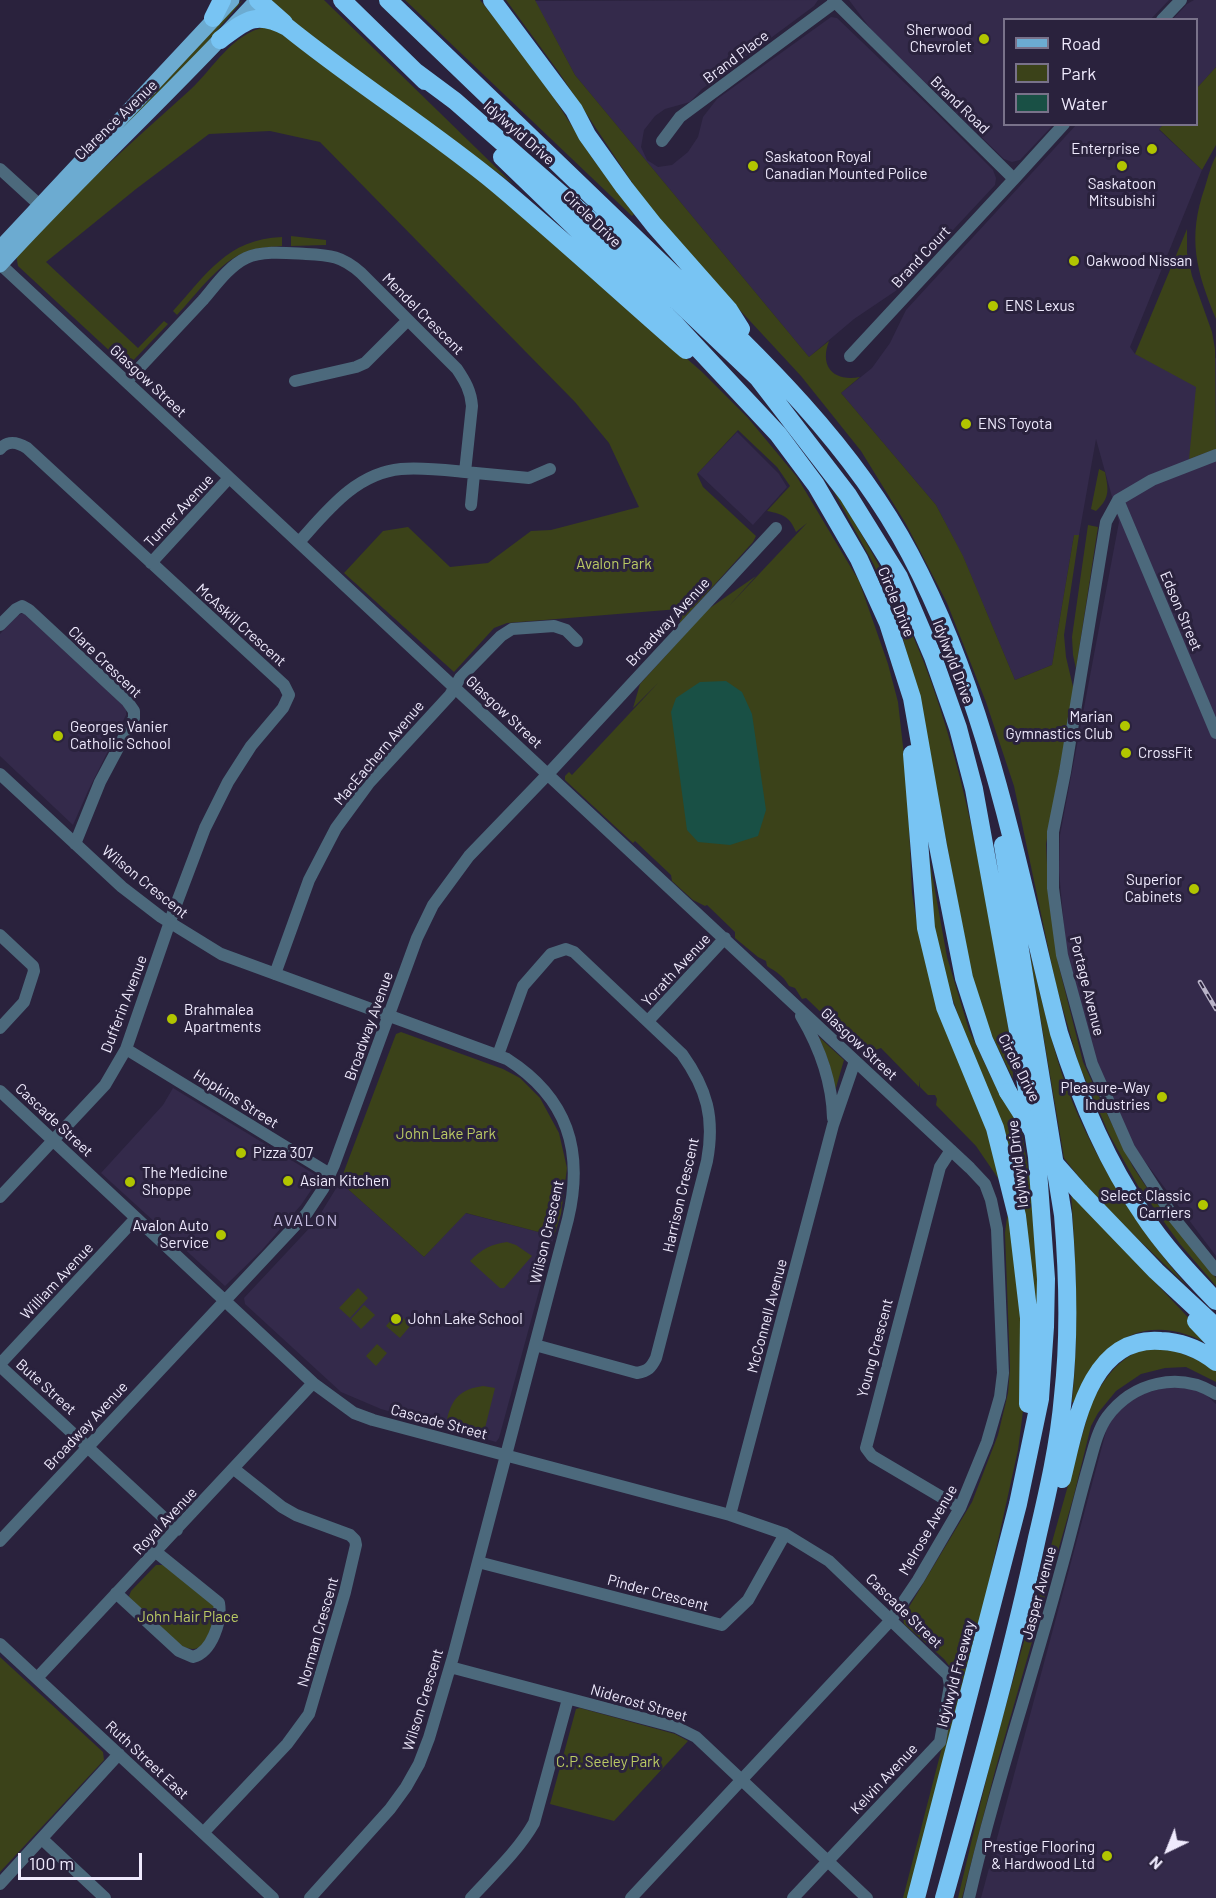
<!DOCTYPE html>
<style>
body{margin:0}
#map{position:relative;width:1216px;height:1898px;overflow:hidden;background:#2a223d;font-family:Barlow,sans-serif}
canvas{display:block}
.legend{position:absolute;left:1003px;top:18px;width:195px;height:108px;box-sizing:border-box;background:#2a223d;border:2px solid #79728a;margin:0;padding:8px 10px;list-style:none;font-size:18px;color:#efeafd}
.legend li{display:flex;align-items:center;gap:12px;height:30px}
.legend b{width:30px;border:2px solid #79728a}
.north{position:absolute;left:1138px;top:1820px;width:60px;height:60px;-webkit-text-stroke:4px #2a223d;paint-order:stroke;rotate:223deg;font-size:16px;font-weight:700;line-height:24px;text-align:center;color:#efeafd}
.north::after{content:'';display:block;margin:auto;width:21px;height:27px;background:#efeafd;clip-path:polygon(50% 0,100% 100%,50% 72%,0 100%)}
.scale{position:absolute;left:18px;top:1853px;width:124px;height:27px;box-sizing:border-box;border:3px solid #efeafd;border-top:0;padding-left:8px;font-size:18px;line-height:21px;white-space:nowrap;color:#efeafd;-webkit-text-stroke:4px #2a223d;paint-order:stroke}
</style>
<div id="map">
<canvas width="1216" height="1898"></canvas>
<ul class="legend">
<li><b style="height:8px;background:#6cabd1"></b>Road</li>
<li><b style="height:16px;background:#3b4219"></b>Park</li>
<li><b style="height:16px;background:#195045"></b>Water</li>
</ul>
<div class="north">N</div>
<div class="scale">100 m</div>
</div>
<script>
const ctx = document.querySelector('canvas').getContext('2d');
ctx.lineJoin = 'round';
function fill(path, color) { ctx.fillStyle = color; ctx.fill(path, 'evenodd'); }
function trace(path, color, width, dash) { ctx.strokeStyle = color; ctx.lineWidth = width; ctx.lineCap = dash ? 'butt' : 'round'; ctx.setLineDash(dash || []); ctx.stroke(path); }
function label(font, color, halo, rows, align = 'center') {
  ctx.font = font + ' Barlow,sans-serif'; ctx.lineWidth = 6; ctx.setLineDash([]); ctx.textBaseline = 'middle'; ctx.strokeStyle = halo; ctx.fillStyle = color; for (const [text, x, y, turn = 0] of rows) {
    ctx.save(); ctx.translate(x, y); ctx.rotate((+turn || 0) * Math.PI / 180); ctx.textAlign = isNaN(turn) ? turn : align; if (halo) ctx.strokeText(text, 0, 0); ctx.fillText(text, 0, 0); ctx.restore();
  }
}
fill(new Path2D(`
 M818,0L814,6L702,89L690,102L665,109L655,116L644,130L641,147L647,160L658,167L672,165L688,152L698,137L703,117L717,99L831,17L837,18L933,110L993,170L996,178L995,185L897,290L854,319L809,357L575,75L535,1Z
 M849,0H1169L1151,19L1004,20V124L1053,125L1020,160L1012,162L1004,159L873,32Z
 M1194,0H1216V67L1197,88L1196,20L1173,19L1187,4Z
 M1076,125H1163L1159,130L1202,170L1130,347L1135,354L1209,360L1216,358V1256L1134,1147L1094,1058L1066,949L1059,871L1060,835L1119,522L1096,439L1079,535H1074L1052,665L1015,680L963,557L936,505L841,393L872,368L890,343L906,310Z
 M737,432L779,474L787,487L753,525L698,473Z
 M23,613L28,615L124,706L126,710V715L88,791L73,825L0,756V634L17,616Z
 M173,1088L314,1174L316,1178V1183L301,1205L262,1250L225,1286L101,1173L163,1105Z
 M340,1182L424,1257L465,1213L554,1236L499,1438L496,1442L381,1409L341,1392L245,1304L244,1298L316,1221Z
 M1171,1386L1189,1387L1205,1394L1216,1404V1898H981L1108,1424L1122,1407L1135,1396Z`), '#342a4b');
fill(new Path2D(`
 M243,0L170,86L70,182L232,9Z
 M271,0H324L513,184L458,144L325,52Z
 M405,0H480L513,41L554,98L593,159L634,214L632,216Z
 M506,0H535L575,75L809,357L829,341C819,367 834,382 860,377L841,393L936,505L963,556L1015,680L1052,665L1074,535H1079L1064,635L1066,657L1074,691L1046,844L1048,884L1058,963L1083,1062L1108,1116L1133,1167L1163,1212L1216,1278V1286L1180,1244L1138,1186L1109,1134L1079,1065L1056,985L1014,786L986,702L947,603L906,524L861,451L801,376L700,267L645,202L558,71Z
 M266,27L276,28L476,176L701,371L748,418L797,477L859,581L888,664L898,702L907,782L912,893L920,941L986,1126L1002,1184L976,1146L936,1105L937,1099L935,1095H928L920,1087V1080L919,1087L881,1048L866,1053L859,1047H857L806,998L802,999L795,988L789,986C783,975 776,972 767,966L766,961L758,957L735,938V932L707,905L705,906L693,900L672,881L671,875L635,841L633,843L565,780V776L569,772L572,775L658,683L633,708L640,684L707,610L756,576L729,606L807,523L796,532C790,517 783,514 767,511L790,486L777,467L738,430L697,474L703,487L756,536L753,542L680,623L679,609L507,623L494,628L454,672L344,573L383,531L408,527L450,567L488,563L531,531L551,530L639,507L609,443L575,402L320,142L270,131L209,134L136,189L46,262L138,348L164,321L168,324L127,367L18,266L16,255C71,196 130,144 190,90C213,69 232,33 266,27Z
 M1216,67V145L1202,170L1159,129L1163,125L1196,124L1197,88Z
 M1216,156V319C1196,271 1187,238 1205,187C1208,177 1211,165 1216,156Z
 M1187,229V253L1192,276L1212,332L1215,349L1216,449L1189,459L1196,387L1135,354Z
 M291,236L326,240V245L291,246Z
 M282,237V246C267,247 254,248 241,254C217,265 195,296 177,315L173,311C207,274 227,239 282,237Z
 M1099,469L1105,472C1108,489 1111,497 1096,511L1091,509Z
 M823,472C862,531 897,594 923,660C971,784 989,918 1012,1049L1013,1079L990,1032L973,982L924,724L900,626L874,565Z
 M1088,525L1098,527L1076,669L1073,655L1072,637Z
 M920,807L947,957L969,1030L992,1079L1021,1128L1034,1202L1039,1263L1037,1323L968,1045L940,961L933,935Z
 M1029,950C1040,991 1049,1034 1062,1074C1089,1152 1134,1223 1187,1286C1145,1245 1099,1205 1064,1158Z
 M401,1032L503,1069L520,1078L540,1098L559,1133L567,1168L561,1214L554,1236L466,1213L424,1257L340,1182L396,1034Z
 M819,1037L844,1060L835,1091L829,1063Z
 M1071,1193L1216,1347V1349C1152,1308 1100,1336 1075,1402H1072C1079,1332 1076,1263 1071,1193Z
 M1010,1214L1021,1300L1023,1411L1018,1450L975,1645L939,1791L907,1898H903L954,1701L955,1678L950,1667L944,1659L904,1624L903,1617L972,1502L998,1435L1008,1393L1010,1368L1005,1233L1007,1217Z
 M507,1242L516,1245L532,1256L504,1288H500L470,1261C482,1249 491,1244 507,1242Z
 M358,1288L368,1298L350,1318L339,1308Z
 M364,1305L375,1315L361,1329L351,1319Z
 M397,1313L411,1325L400,1338L386,1326Z
 M377,1344L387,1353L376,1366L366,1356Z
 M1163,1346L1208,1364L1216,1371V1382L1186,1367L1165,1368L1141,1374L1116,1391L1098,1413L1091,1426L1074,1495L995,1771L962,1898H958L993,1751L1091,1404C1102,1382 1116,1361 1139,1351C1146,1348 1156,1347 1163,1346Z
 M483,1386L495,1388L485,1428L482,1430L447,1419C452,1398 461,1389 483,1386Z
 M156,1565H163L214,1605L215,1609C210,1630 207,1661 178,1644L131,1600L129,1596L131,1591Z
 M0,1657L103,1752L104,1760L0,1872Z
 M580,1708L675,1734L688,1741L614,1821L550,1804L576,1709Z`), '#3b4219');
fill(new Path2D(`
 M726,681L742,692L752,714L766,810L758,836L730,845L698,842L687,830L671,712L676,698L700,682Z`), '#195045');
trace(new Path2D(`
 M833,0L1014,179L1064,124
 M1162,20L1181,0
 M662,141L680,117L834,3
 M0,169L45,210
 M0,264L970,1168L985,1184L991,1200L997,1229L1003,1373L1000,1397L987,1442L960,1508L918,1580L891,1620L631,1898
 M850,356L1014,179
 M127,381C152,354 178,327 203,300C215,286 229,266 246,258C263,250 288,253 306,254C330,255 342,256 361,273L457,369C465,381 471,391 472,406L465,472C445,470 421,467 401,469C356,473 327,511 299,542
 M295,381L356,367L365,363L408,320
 M0,449C8,440 17,442 27,448L284,685L289,695L283,708L251,746L228,782L205,828L174,910L126,1049L105,1085L0,1197
 M1216,455L1152,480L1118,500L1106,522L1065,772L1053,832V888L1062,955L1092,1064L1129,1148L1174,1218L1216,1270
 M465,472L529,478L550,469
 M1118,500L1216,733
 M471,505L474,474
 M151,563L229,478
 M0,625L16,609L22,606L29,610L127,701L134,711V718L100,782L75,844
 M0,774L122,887L161,917L221,954L507,1059C568,1098 584,1151 568,1219L453,1657L429,1738L419,1764L406,1787L390,1809L310,1898
 M0,935L33,966L34,971L24,1002L0,1028
 M275,974L309,880L336,828L369,783L450,695L460,678L501,636L512,629L554,626L566,630L577,641
 M801,1016C820,1048 832,1080 833,1118
 M648,1021L725,938
 M126,1049L330,1174
 M498,1055L523,986L551,954L566,949L574,952L682,1054C707,1089 715,1118 707,1161L656,1358C651,1368 648,1371 637,1373L535,1345
 M0,1091L313,1383L354,1413L373,1420L730,1515L785,1534L829,1561L948,1675L950,1685L940,1742L793,1898
 M951,1150L940,1167L866,1448L872,1456L960,1508
 M0,1364L136,1218
 M0,1366L177,1530
 M730,1515L833,1125L855,1061
 M0,1541L307,1213L323,1189L334,1165L417,938L433,905L469,856L548,774L776,528
 M478,1562L722,1625L748,1600L785,1534
 M116,1593L179,1651L193,1657C212,1652 222,1621 219,1603L156,1552
 M0,1644L273,1898
 M450,1667L676,1727L696,1737L867,1898
 M37,1678L313,1383
 M203,1833L287,1744L309,1714L345,1592L356,1545L355,1540L350,1535L296,1515L282,1507L234,1469
 M42,1839L105,1898
 M0,1884L119,1754
 M471,1898C493,1874 518,1851 534,1823L568,1699
 M969,1898C994,1788 1031,1682 1060,1573C1070,1538 1078,1503 1088,1468C1093,1451 1097,1431 1107,1417C1133,1382 1179,1371 1216,1394`), '#4c697c', 12);
trace(new Path2D(`
 M0,248L232,0
 M0,265C83,174 174,91 257,0`), '#6cabd1', 15);
trace(new Path2D(`
 M258,0L284,23
 M342,0L425,81
 M388,0C477,85 565,171 654,256C747,345 849,438 910,554C989,703 1018,871 1059,1033C1079,1096 1104,1158 1142,1213C1163,1245 1189,1273 1216,1301
 M492,0L574,110L587,135L624,187L654,225L729,310L741,329
 M213,18L222,0
 M220,40C245,21 255,10 287,27C355,82 430,129 498,185C562,239 623,295 686,350
 M416,72L455,101L611,238L758,378L848,495L899,577L933,657L958,728L974,789L1018,1031L1037,1157L1046,1279L1045,1327L1040,1399L1018,1504L916,1898
 M502,157L675,324L778,434L816,485L859,559L888,623L912,698L938,846L964,978L984,1040L1008,1092
 M912,754L926,928L945,1007L995,1128L1017,1216L1029,1318L1028,1404
 M1080,1192L1156,1271L1216,1327
 M1196,1321L1216,1342
 M1062,1479C1075,1428 1088,1335 1161,1341C1181,1342 1200,1349 1216,1362
 M944,1898C977,1779 1011,1659 1037,1538C1048,1491 1059,1444 1063,1396C1070,1335 1068,1275 1063,1215L1003,845`), '#78c4f3', 18);
const rail = new Path2D(`
 M1200,982L1216,1009`);
trace(rail, '#b9b3c8', 4.5);
trace(rail, '#2a223d', 2, [7]);
trace(new Path2D(`
 M1008,1092L1050,1158L1080,1192`), '#78c4f3', 18);
for (const [x, y, r, color] of [
 [984,39,6,"#b1c500"],
 [1152,149,6,"#b1c500"],
 [753,166,6,"#b1c500"],
 [1122,166,6,"#b1c500"],
 [1074,261,6,"#b1c500"],
 [993,306,6,"#b1c500"],
 [966,424,6,"#b1c500"],
 [1125,726,6,"#b1c500"],
 [58,736,6,"#b1c500"],
 [1126,753,6,"#b1c500"],
 [1194,889,6,"#b1c500"],
 [172,1019,6,"#b1c500"],
 [1162,1097,6,"#b1c500"],
 [241,1153,6,"#b1c500"],
 [288,1181,6,"#b1c500"],
 [130,1182,6,"#b1c500"],
 [1203,1205,6,"#b1c500"],
 [221,1235,6,"#b1c500"],
 [396,1319,6,"#b1c500"],
 [1107,1856,6,"#b1c500"]
]) { const dot = new Path2D(); dot.arc(x, y, r, 0, 2 * Math.PI); ctx.fillStyle = color; ctx.fill(dot); trace(dot, '#2a223d', 2); }
label('15px', '#efeafd', '#2a223d', [
 ["Sherwood",972,30,"right"],
 ["Chevrolet",972,47,"right"],
 ["Enterprise",1140,149,"right"],
 ["Saskatoon Royal",765,157],
 ["Canadian Mounted Police",765,174],
 ["Saskatoon",1122,184,"center"],
 ["Mitsubishi",1122,201,"center"],
 ["Oakwood Nissan",1086,261],
 ["ENS Lexus",1005,306],
 ["ENS Toyota",978,424],
 ["Marian",1113,717,"right"],
 ["Gymnastics Club",1113,734,"right"],
 ["Georges Vanier",70,727],
 ["Catholic School",70,744],
 ["CrossFit",1138,753],
 ["Superior",1182,880,"right"],
 ["Cabinets",1182,897,"right"],
 ["Brahmalea",184,1010],
 ["Apartments",184,1027],
 ["Pleasure-Way",1150,1088,"right"],
 ["Industries",1150,1105,"right"],
 ["Pizza 307",253,1153],
 ["The Medicine",142,1173],
 ["Shoppe",142,1190],
 ["Asian Kitchen",300,1181],
 ["Select Classic",1191,1196,"right"],
 ["Carriers",1191,1213,"right"],
 ["Avalon Auto",209,1226,"right"],
 ["Service",209,1243,"right"],
 ["John Lake School",408,1319],
 ["Prestige Flooring",1095,1847,"right"],
 ["& Hardwood Ltd",1095,1864,"right"]
], 'left');
label('15px', '#efeafd', '#2a223d', [
 ["Brand Place",736,57,-37],
 ["Brand Road",960,105,44],
 ["Clarence Avenue",116,120,-44],
 ["Idylwyld Drive",519,133,41],
 ["Circle Drive",592,219,44],
 ["Brand Court",921,257,-47],
 ["Mendel Crescent",423,314,45],
 ["Glasgow Street",148,381,43],
 ["Turner Avenue",179,511,-47],
 ["Circle Drive",896,602,68],
 ["Edson Street",1181,611,67],
 ["Broadway Avenue",668,622,-47],
 ["McAskill Crescent",241,625,42],
 ["Clare Crescent",105,662,44],
 ["Idylwyld Drive",953,662,69],
 ["Glasgow Street",504,712,43],
 ["MacEachern Avenue",379,753,-50],
 ["Wilson Crescent",145,882,39],
 ["Yorath Avenue",676,970,-47],
 ["Portage Avenue",1087,986,76],
 ["Dufferin Avenue",124,1004,-69],
 ["Broadway Avenue",369,1026,-70],
 ["Glasgow Street",859,1044,43],
 ["Circle Drive",1019,1068,63],
 ["Hopkins Street",236,1099,32],
 ["Cascade Street",54,1120,43],
 ["Idylwyld Drive",1018,1164,-97],
 ["Harrison Crescent",681,1195,-77],
 ["Wilson Crescent",547,1232,-77],
 ["William Avenue",57,1281,-47],
 ["McConnell Avenue",767,1316,-75],
 ["Young Crescent",875,1348,-75],
 ["Bute Street",46,1387,42],
 ["Cascade Street",439,1422,15],
 ["Broadway Avenue",86,1426,-47],
 ["Royal Avenue",165,1521,-47],
 ["Melrose Avenue",928,1530,-60],
 ["Pinder Crescent",658,1593,15],
 ["Jasper Avenue",1039,1593,-75],
 ["Cascade Street",904,1611,44],
 ["Norman Crescent",318,1632,-74],
 ["Idylwyld Freeway",956,1674,-75],
 ["Wilson Crescent",423,1700,-73],
 ["Niderost Street",639,1703,16],
 ["Ruth Street East",147,1760,43],
 ["Kelvin Avenue",884,1779,-47]
]);
label('15px', '#bbcb64', '#2a223d', [
 ["Avalon Park",614,564],
 ["John Lake Park",446,1134],
 ["John Hair Place",188,1617],
 ["C.P. Seeley Park",608,1762]
]);
ctx.letterSpacing = '1.5px';
label('16px', '#c5bce0', '#2a223d', [
 ["AVALON",306,1221]
]);
ctx.letterSpacing = '0px';
</script>
